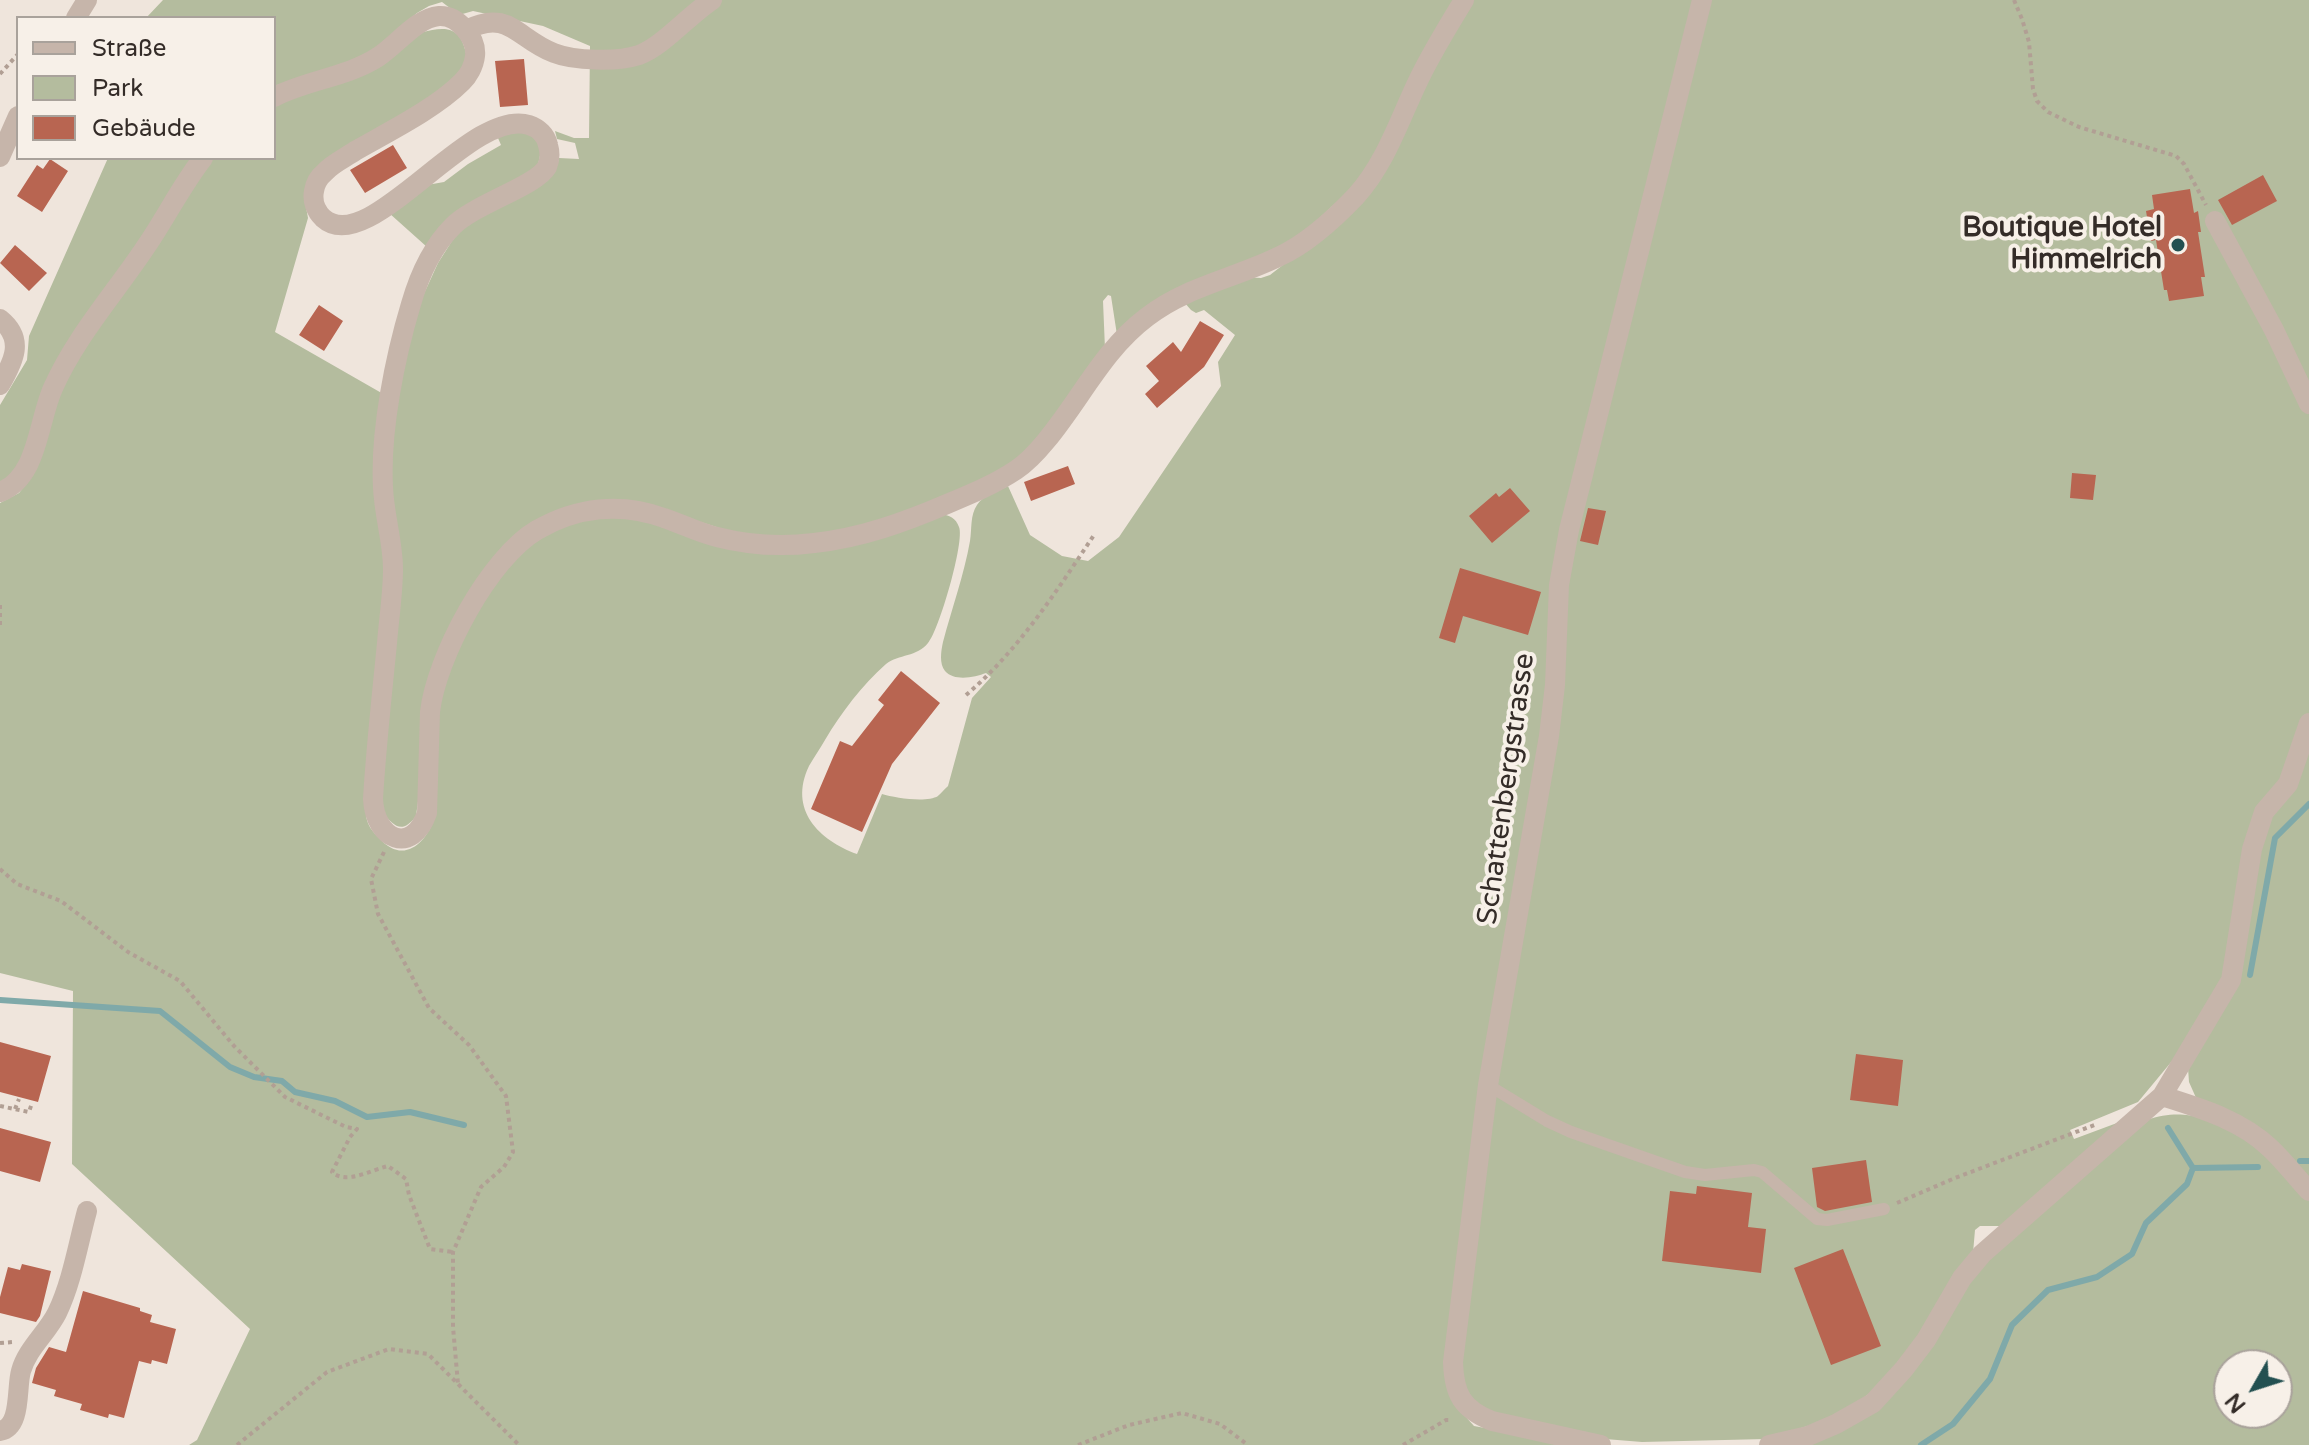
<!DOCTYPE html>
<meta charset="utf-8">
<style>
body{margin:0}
#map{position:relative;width:2309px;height:1445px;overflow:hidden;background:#efe5dc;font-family:"Varela Round",sans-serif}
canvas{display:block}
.legend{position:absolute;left:16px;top:16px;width:260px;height:144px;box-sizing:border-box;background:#f7f0e8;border:2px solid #a9a29b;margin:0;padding:10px 14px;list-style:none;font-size:24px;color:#342c28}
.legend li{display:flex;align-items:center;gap:16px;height:40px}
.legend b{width:40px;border:2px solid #a9a29b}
.north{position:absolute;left:2213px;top:1349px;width:80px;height:80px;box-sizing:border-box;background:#f7f0e8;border:2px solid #a9a29b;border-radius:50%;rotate:231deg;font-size:22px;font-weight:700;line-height:32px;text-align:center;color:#342c28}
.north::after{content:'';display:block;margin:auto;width:28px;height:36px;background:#235051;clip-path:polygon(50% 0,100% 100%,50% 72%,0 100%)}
</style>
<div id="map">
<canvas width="2309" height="1445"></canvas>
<ul class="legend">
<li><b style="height:10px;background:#c6b5aa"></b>Straße</li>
<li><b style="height:22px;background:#b4bc9e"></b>Park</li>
<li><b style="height:22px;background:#b86551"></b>Gebäude</li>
</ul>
<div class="north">N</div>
</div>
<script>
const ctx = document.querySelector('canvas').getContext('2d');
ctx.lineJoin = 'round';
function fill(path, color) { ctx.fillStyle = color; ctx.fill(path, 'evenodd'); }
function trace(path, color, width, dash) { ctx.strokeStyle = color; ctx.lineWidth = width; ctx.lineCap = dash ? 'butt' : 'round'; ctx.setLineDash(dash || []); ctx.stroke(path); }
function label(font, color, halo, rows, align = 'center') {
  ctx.font = font + ' "Varela Round",sans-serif'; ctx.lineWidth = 8; ctx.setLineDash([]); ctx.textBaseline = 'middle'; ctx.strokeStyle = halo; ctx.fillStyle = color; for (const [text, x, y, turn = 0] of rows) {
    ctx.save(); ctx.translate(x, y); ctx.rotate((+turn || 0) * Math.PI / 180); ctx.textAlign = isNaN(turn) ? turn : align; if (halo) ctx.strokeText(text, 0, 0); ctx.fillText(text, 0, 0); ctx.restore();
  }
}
fill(new Path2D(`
 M163,0H1457L1365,176L1299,237L1117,335L1111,296L1108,295L1103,301L1105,349L1025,455L969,489L839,534L748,537L656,508L534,525L438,659L416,816C402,835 394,826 382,812L388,459L402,364L422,298L438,263L452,241L464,226L558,162L559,158L579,159L575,143L557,139L555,131L574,138H589L590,46L543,26L473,11L459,15L442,2L429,6L417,13L361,60L274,86V18H146Z
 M1470,0H2309V1445H1797L1856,1418L1980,1262L2146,1120C2169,1113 2181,1113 2205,1118L2189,1082L2188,1068L2177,1055L2138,1102L2070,1130L2074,1139L2125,1120L2002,1226H1980L1975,1230L1973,1253L1935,1314L1879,1386L1853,1406L1833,1418L1766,1439L1642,1442L1605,1439L1465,1416L1474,1426L1577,1445H189L197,1440L250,1329L72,1164L73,991L0,973V503L19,493L31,478L47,422L69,373L210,158H274V105L420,33C452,24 463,29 468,64L437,95L328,159L306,207L308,218L275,332L385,395L386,554L366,816C368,826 372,831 379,838C403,865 426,844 435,817V730L442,681L486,593L531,542L573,522L623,515L733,547L941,514C949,515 956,518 959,527C965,541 939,631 928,643C917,657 899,654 886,664C862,685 841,713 825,740C820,749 814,757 809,766C788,810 819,840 857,854L882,794C895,798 927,803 938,796C939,795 947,787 948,786L972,698L991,677L986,673C975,677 955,682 945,671C939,664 941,651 943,642C952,608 964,575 970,541C972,529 970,515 977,505C983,495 999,491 1008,486L1030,535L1062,556L1088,561L1119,537L1221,386L1218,362L1235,335L1204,310L1196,313L1191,310L1184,302L1242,277L1261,278L1270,275L1319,237L1359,201ZM2229,1365H2277V1413H2229Z
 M514,130L534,136L542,146L538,165L427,247L389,213L427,185L444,182L468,164L501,145L498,138Z
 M108,158H194L126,266L15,474L0,483V405L27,360L29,336Z`), '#b4bc9e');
trace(new Path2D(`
 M2250,975L2275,838L2309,804
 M0,1000L160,1011L230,1067L254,1077L282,1081L295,1092L335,1101L367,1117L410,1112L464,1125
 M2168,1128L2193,1168
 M2300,1161H2309
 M2193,1168L2258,1167
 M1921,1445L1953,1424L1990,1379L2012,1325L2048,1290L2097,1277L2132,1254L2146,1223L2187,1184L2193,1168`), '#7fa9a9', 6);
fill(new Path2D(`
 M524,59L528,105L500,107L495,61Z
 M393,145L407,168L365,193L350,170Z
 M50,159L68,171L42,212L17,196L37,165L43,169Z
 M2263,175L2277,201L2232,225L2218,200Z
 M2190,189L2194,213L2198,211L2201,232H2198L2205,277H2201L2204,296L2169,301L2167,290H2164L2156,240L2151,241L2146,211L2154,209L2152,195Z
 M15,245L47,273L29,291L0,263Z
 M319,305L343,321L324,351L299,335Z
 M1200,321L1224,335L1204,367L1157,408L1145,394L1159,381L1146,366L1173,342L1181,352Z
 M1068,466L1075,484L1031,501L1024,482Z
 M2072,473L2096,475L2093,500L2070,498Z
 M1510,488L1530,511L1492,543L1469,516L1496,493L1499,497Z
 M1588,508L1606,511L1598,545L1580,541Z
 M1460,568L1541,592L1528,635L1463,616L1455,643L1439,638Z
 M901,671L940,703L892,764L862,832L811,809L840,741L852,746L884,705L878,700Z
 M0,1042L51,1056L38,1102L0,1092Z
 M1856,1054L1903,1060L1898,1106L1850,1100Z
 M0,1128L51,1142L40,1182L0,1171Z
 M1866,1160L1872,1202L1825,1211L1817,1207L1812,1168Z
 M1697,1186L1752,1193L1748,1227L1766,1229L1761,1273L1662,1261L1670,1191L1696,1194Z
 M1843,1249L1881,1346L1831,1365L1794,1268Z
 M22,1264L51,1271L40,1316L36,1322L0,1313V1297L8,1267L20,1270Z
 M83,1291L140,1308V1311L152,1315L150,1322L176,1329L167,1364L152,1360L151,1364L139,1361L124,1418L109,1414L108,1418L80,1410L82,1404L54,1396L56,1390L32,1383L36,1368L49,1347L66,1352Z`), '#b86551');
trace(new Path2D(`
 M2014,0L2022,19L2029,42L2033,89L2037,101L2048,112L2079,127L2176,156L2184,164L2206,205
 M0,74L18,54
 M0,605V626
 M966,695C1018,651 1056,592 1094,535
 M384,852L371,879L378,914L429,1008L469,1045L506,1096L513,1152L504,1167L481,1187L453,1252V1327L458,1384
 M0,869L17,884L61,901L128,952L180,981L234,1046L285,1097L346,1127L357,1129L350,1137L332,1172C346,1185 371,1170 388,1166L406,1179L409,1195L430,1249L453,1252
 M0,1106L29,1112L32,1103
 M15,1109L19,1099
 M1897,1203L1955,1178L2097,1124
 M0,1343L13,1342
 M237,1445L327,1372L389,1349L428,1354L519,1445
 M1078,1445L1129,1425L1182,1413L1220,1424L1248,1445
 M1403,1445L1446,1420H1451`), '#b19f94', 4, [4, 4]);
trace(new Path2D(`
 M1488,1085L1547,1121L1571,1132L1685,1172L1705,1175L1754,1170L1762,1172L1817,1219L1827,1220L1884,1209`), '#c6b5aa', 12);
trace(new Path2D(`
 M76,18L87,0
 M466,30C509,8 517,39 554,53C574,61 618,62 639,55C662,47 689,15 712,0
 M274,97C307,80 347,77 378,57C397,45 416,18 439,16C458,15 477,38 475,56C474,66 468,76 462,82C435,109 388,132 355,151C345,158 333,163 325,172C319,177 315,184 314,191C312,201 316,211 323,218C369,260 470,106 529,125C538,128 546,135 548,145C550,152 550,160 547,167C536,186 475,204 453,226C432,247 419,276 411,304C395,357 380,431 383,487C384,515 393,542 393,569C393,593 389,618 387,643C382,695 376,747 373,799C375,840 412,856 427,813L430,712C436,658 489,558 537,530C577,507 621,502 664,518C682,524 699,533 717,537C748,545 782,547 814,543C861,538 905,522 947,504C971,494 995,484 1016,470C1028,462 1037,452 1046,441C1081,399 1103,350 1147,317C1187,286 1236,278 1280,256C1308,243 1335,218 1356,196C1386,163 1400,118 1419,79C1432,52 1448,26 1464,0
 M0,157L18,116
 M2215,221L2274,330L2309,404
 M0,319C25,339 14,361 0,385
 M0,492C38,478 38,421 53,388C76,336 116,292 147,245C166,217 182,185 203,158
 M2162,1096C2200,1108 2241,1120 2270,1148C2284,1161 2296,1177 2309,1191
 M0,1431C22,1427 16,1388 21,1371C27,1349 47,1333 57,1313C72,1282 78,1244 87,1211
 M1601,1445L1492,1421C1462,1409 1454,1394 1453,1362L1488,1085L1549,736L1555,685L1559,585L1569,530L1702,0
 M1769,1445L1808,1436L1836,1424L1873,1403L1904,1369L1926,1340L1962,1278L1982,1254L2162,1096L2231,980L2252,849L2264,812L2288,784L2309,723`), '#c6b5aa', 20);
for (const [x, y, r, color] of [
 [2178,245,8,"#235051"]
]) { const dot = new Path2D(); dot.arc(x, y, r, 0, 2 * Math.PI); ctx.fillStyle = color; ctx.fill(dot); trace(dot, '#f7f0e8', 3); }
label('bold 28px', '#342c28', '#f7f0e8', [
 ["Boutique Hotel",2162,229],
 ["Himmelrich",2162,261]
], 'right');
label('28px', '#342c28', '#f7f0e8', [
 ["Schattenbergstrasse",1507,789,-82]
]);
</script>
